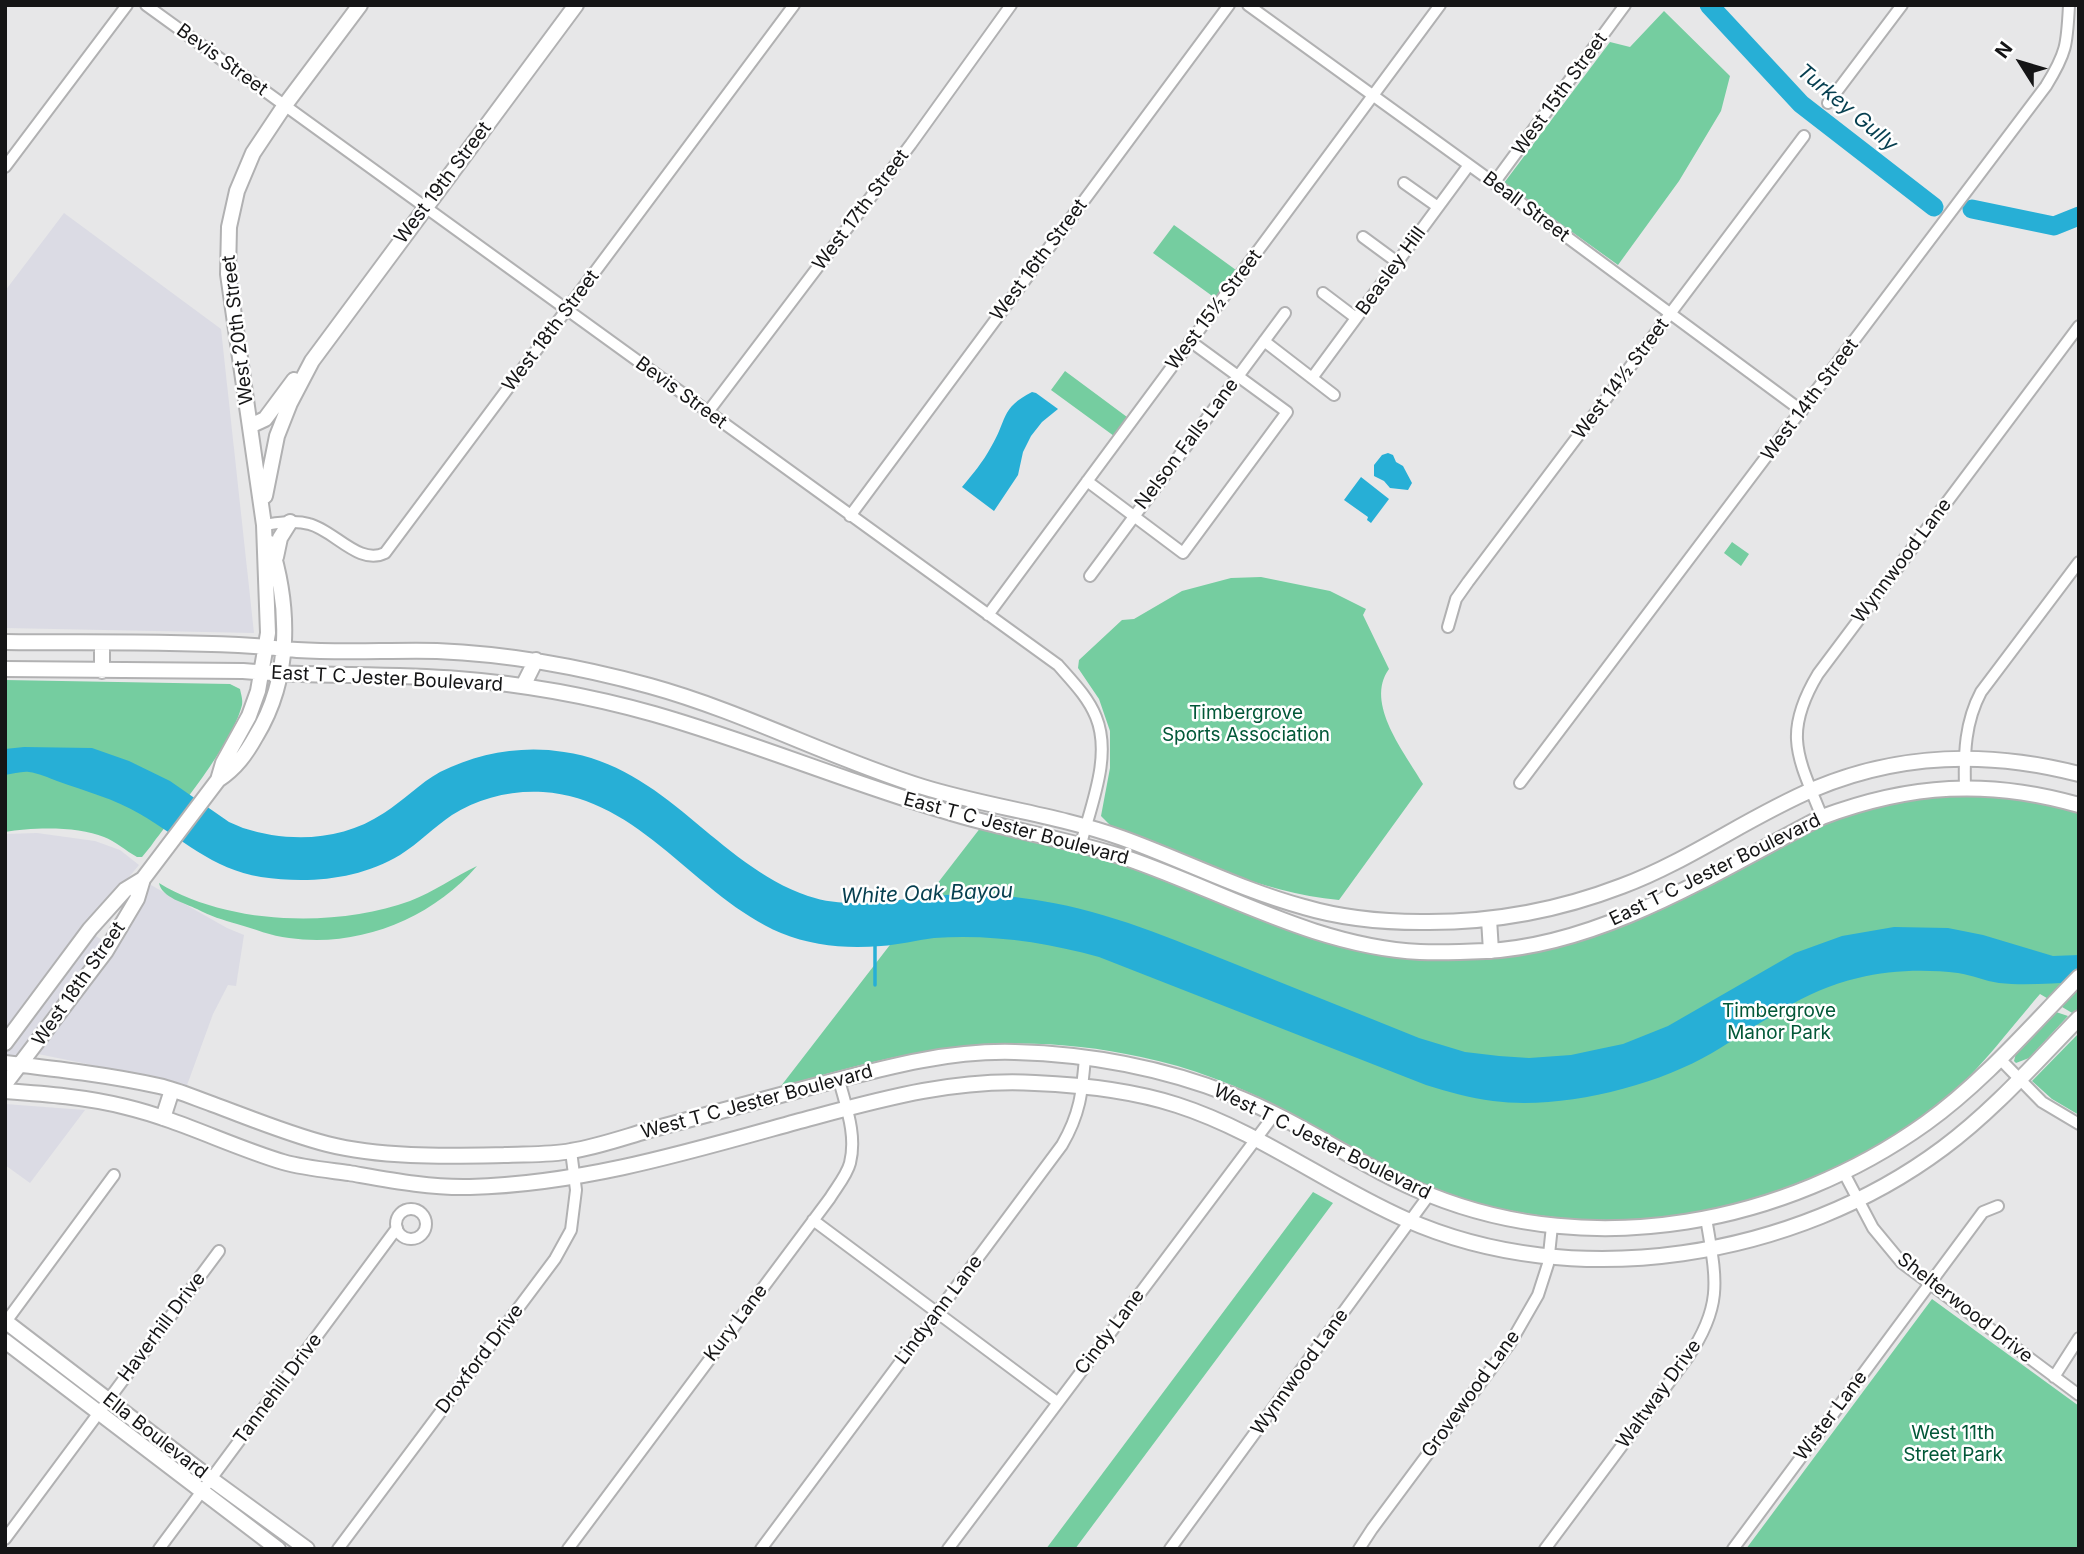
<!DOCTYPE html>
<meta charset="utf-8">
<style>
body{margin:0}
#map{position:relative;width:2084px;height:1554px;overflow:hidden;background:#e7e7e8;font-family:Inter,sans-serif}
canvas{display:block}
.frame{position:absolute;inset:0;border:7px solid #151516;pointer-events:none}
.north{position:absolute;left:1986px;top:28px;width:70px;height:70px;-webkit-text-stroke:5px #fff;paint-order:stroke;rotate:307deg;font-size:19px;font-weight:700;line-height:28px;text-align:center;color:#151516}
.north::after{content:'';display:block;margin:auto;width:24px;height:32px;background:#151516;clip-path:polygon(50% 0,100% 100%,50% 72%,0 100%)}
</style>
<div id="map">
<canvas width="2084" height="1554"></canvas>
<div class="frame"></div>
<div class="north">N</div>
</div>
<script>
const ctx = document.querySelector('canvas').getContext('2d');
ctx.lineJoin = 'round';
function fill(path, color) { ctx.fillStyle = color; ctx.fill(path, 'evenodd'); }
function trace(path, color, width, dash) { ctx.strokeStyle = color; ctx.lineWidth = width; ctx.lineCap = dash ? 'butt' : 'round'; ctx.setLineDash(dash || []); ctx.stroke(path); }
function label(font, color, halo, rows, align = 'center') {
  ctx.font = font + ' Inter,sans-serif'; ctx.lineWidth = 5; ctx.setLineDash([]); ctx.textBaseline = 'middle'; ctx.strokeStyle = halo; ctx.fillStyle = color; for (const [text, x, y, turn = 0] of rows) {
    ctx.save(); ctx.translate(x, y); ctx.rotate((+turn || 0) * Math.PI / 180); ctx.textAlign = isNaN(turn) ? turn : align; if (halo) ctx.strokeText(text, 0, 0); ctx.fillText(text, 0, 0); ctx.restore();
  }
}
fill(new Path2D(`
 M64,213L221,329L254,633L5,628V291Z
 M37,833L95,841L120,850L139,865L85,929L113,947L151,885L227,928L244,935L236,986L228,985L213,1014L186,1088L156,1078L38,1054L5,1096V834Z
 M5,1104L85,1110L30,1183L5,1165Z`), '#dbdbe4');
fill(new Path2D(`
 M1664,11L1730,76L1721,111L1679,181L1618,265L1504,183L1610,42L1630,47Z
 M1174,225L1236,270L1215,298L1153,253Z
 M1065,371L1127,417L1114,436L1051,390Z
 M1732,542L1749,554L1741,566L1724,553Z
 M1261,577L1330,591L1366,609L1363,615L1389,669C1364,703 1405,753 1423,784L1339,900C1260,893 1185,855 1112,827L1101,816L1110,768V731L1099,699L1078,668L1079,660L1122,620L1134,619L1182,591L1231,578Z
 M5,680L230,684L240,689C241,694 243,700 242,705C232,745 177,811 151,846L142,857H137C126,851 115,841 104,837C79,826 32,827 5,832Z
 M1933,794L2016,796L2079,811V1017L2040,994C2009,1030 1974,1077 1938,1106C1789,1224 1578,1255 1404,1177C1362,1158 1324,1131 1283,1109C1239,1086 1190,1067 1141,1057C1070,1041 994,1039 922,1052C874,1060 828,1074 781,1086L981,827L1119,862L1283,927L1355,947L1538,949L1837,816Z
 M477,866C431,919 359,948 289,938C271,936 255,929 237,924C223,920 210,916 197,909C185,903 162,898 159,883C227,925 336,928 410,901C434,892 454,877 477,866Z
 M2053,1011L2068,1016L2029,1058L2016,1063L2014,1061L2017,1049Z
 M2079,1033V1115L2052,1099L2032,1081Z
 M1313,1192L1333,1203L1075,1549H1046Z
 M1932,1299L2079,1406V1549H1746Z`), '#75cda0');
fill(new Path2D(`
 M1032,392L1036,393L1058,409L1042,422L1031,436L1023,452L1018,475L994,511L962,487C972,475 983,462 991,447C1007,421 1000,408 1032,392Z
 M1388,453L1393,455L1396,462L1403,466L1412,483L1408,490L1390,488L1384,481L1374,476V465L1382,455Z
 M1361,477L1389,499L1371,523L1367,520L1368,517L1344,500Z
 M24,747L92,748L129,761L170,781L229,822L243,828C290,843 342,841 384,813C403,801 420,783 440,772C478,753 522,745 564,752C665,766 716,864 808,896C850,910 891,900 934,896C970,892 1007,895 1042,901C1110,912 1172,939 1235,964C1296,989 1358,1013 1419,1038L1465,1052L1499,1056L1529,1058L1571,1055L1599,1049L1623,1044L1668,1026L1795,953L1842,936L1894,927L1948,928L1983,935L2053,956L2079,955V982C2053,983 2025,986 1999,983C1985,981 1972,975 1958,973C1926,969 1889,970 1858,978C1804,990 1759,1025 1712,1053C1654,1087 1560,1110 1493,1101C1470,1098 1448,1092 1426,1085L1099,957C1045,942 990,934 934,938C916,940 899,945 881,946C847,949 813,946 781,933C696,897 641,798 543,792C512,790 478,798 452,815C434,827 419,843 400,855C358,880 308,884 261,877C212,869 181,838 140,814C115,799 85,791 57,781C49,778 38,773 29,772C22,771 13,774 5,775V749Z`), '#27afd6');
trace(new Path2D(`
 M875,942V985`), '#27afd6', 3.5);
trace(new Path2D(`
 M1709,5L1801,104L1934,207
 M1972,209L2054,226L2079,216`), '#27afd6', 19);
const street = new Path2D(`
 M146,5L1058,665C1072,681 1088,697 1096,717C1112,756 1091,805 1081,844
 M1248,5L1494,183L1802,411
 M1828,103L1902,5
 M5,167L127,5
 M1404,183L1438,207
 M1494,183L1625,5
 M1363,237L1397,262
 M1323,293L1356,318
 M1264,341L1334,395
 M1312,378L1469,165
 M708,412L911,144L1011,5
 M1087,481L1183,553L1287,412L1190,341
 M850,516L1229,5
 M264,525C279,523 295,520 309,524C334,530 359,566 385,553L794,5
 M1090,576L1285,313
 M988,615L1440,5
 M1448,627L1456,599L1468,582L1804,136
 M1520,783L2046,86C2067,52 2067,44 2069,5
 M1965,787C1964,753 1965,722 1981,692L2079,562
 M1822,817C1798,757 1782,734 1818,674L2079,326
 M1999,1058L2042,1102L2079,1124
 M1844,1173L1873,1228L1902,1263L2079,1395
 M396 1224a15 15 0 1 1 30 0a15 15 0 1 1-30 0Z
 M813,1220L1057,1402
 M5,1323L114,1175
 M2054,1377L2079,1338
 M5,1539L219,1251
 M159,1549L397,1228
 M338,1549L555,1259L571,1230L576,1190L571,1151
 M568,1549L830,1198C836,1188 847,1175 850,1163C857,1135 846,1107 839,1080
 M761,1549L1062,1145C1080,1114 1082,1093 1085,1058
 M948,1549L1274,1115
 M1170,1549L1429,1195
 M1359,1549L1372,1529L1511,1342L1538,1295L1548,1264L1552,1226
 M1545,1549L1688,1357C1724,1304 1716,1278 1706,1218
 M1733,1549L1983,1212L1998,1206`);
const secondary = new Path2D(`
 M250,426L265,419L294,380
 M265,496L277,436L290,403L312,361L576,5
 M276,557L280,538L290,522
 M5,642C88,643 171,641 254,646C268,647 282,649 297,650C343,653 390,650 437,651C509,654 581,667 650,686C744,712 830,758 923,787C988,807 1058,815 1122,838C1183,860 1241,890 1304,907C1341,918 1382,922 1421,922C1491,923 1557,911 1622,886C1689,861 1748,817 1814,789C1899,753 1990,751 2079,774
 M5,669L243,671C314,677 387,673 458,679C524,684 590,696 654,714C752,742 847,782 945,811C1005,830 1069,839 1129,859C1224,892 1317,947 1420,952C1442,953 1465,952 1486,951C1604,945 1719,870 1822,817C1910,784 1988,779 2079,805
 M102,671V644
 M523,686L536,660
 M218,780C236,768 246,754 256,736C292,677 290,606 270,543
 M1489,919L1491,951
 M5,1043L90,929L125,890L143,879L218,780L223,763L249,716L258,691L268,633L264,525L228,274L229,227L237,191L253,153L285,105L360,5
 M5,1063C57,1069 109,1075 159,1086C177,1090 195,1098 212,1104C250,1118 288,1134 327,1144C382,1158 448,1156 504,1155C526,1154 550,1155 571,1151C596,1147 622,1138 646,1131C704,1116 761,1100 818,1085C883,1068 947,1050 1015,1052C1089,1054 1163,1068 1232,1095C1300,1121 1362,1168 1430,1195C1594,1261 1785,1224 1926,1123C1983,1082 2030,1027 2079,977
 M5,1084L106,951L137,899L143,879
 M5,1091C46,1094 87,1097 126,1107C180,1120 230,1146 283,1162C304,1168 327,1170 349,1173C389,1180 429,1188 470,1187C582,1184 688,1152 796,1122C875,1101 952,1078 1035,1083C1083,1085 1131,1090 1177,1105C1258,1131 1328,1185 1405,1219C1575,1295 1796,1258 1943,1148C1993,1111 2036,1062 2079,1018
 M163,1118L172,1090
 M5,1321L211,1479L307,1549
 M5,1341L278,1549`);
trace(street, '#b1b1b2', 14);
trace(secondary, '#b1b1b2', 18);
trace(street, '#fff', 10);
trace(secondary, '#fff', 14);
label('19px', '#151516', '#fff', [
 ["Bevis Street",222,60,36],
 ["West 15th Street",1560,94,-54],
 ["West 19th Street",443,183,-53],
 ["Beall Street",1526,207,37],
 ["West 17th Street",861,210,-53],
 ["West 16th Street",1039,260,-53],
 ["Beasley Hill",1391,271,-54],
 ["West 15½ Street",1214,310,-53],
 ["West 20th Street",238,330,-97],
 ["West 18th Street",551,331,-53],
 ["West 14½ Street",1621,379,-53],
 ["Bevis Street",681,393,36],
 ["West 14th Street",1810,400,-53],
 ["Nelson Falls Lane",1187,444,-53],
 ["Wynnwood Lane",1902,561,-53],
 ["East T C Jester Boulevard",387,679,3],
 ["East T C Jester Boulevard",1016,829,15],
 ["East T C Jester Boulevard",1715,870,-26],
 ["West 18th Street",79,984,-55],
 ["West T C Jester Boulevard",757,1102,-15],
 ["West T C Jester Boulevard",1322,1142,26],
 ["Shelterwood Drive",1965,1308,38],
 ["Lindyann Lane",939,1310,-53],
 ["Kury Lane",736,1323,-53],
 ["Haverhill Drive",162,1327,-53],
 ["Cindy Lane",1110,1332,-53],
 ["Droxford Drive",480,1359,-53],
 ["Wynnwood Lane",1300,1372,-54],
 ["Tannehill Drive",278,1389,-53],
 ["Grovewood Lane",1471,1394,-54],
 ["Waltway Drive",1659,1394,-54],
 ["Wister Lane",1831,1416,-53],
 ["Ella Boulevard",155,1436,38]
]);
label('19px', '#025838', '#fff', [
 ["Timbergrove",1246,713],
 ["Sports Association",1246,735],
 ["Timbergrove",1779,1011],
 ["Manor Park",1779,1033],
 ["West 11th",1953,1433],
 ["Street Park",1953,1455]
]);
label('italic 21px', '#063f50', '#fff', [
 ["Turkey Gully",1847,108,40],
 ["White Oak Bayou",927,894,-2]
]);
</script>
